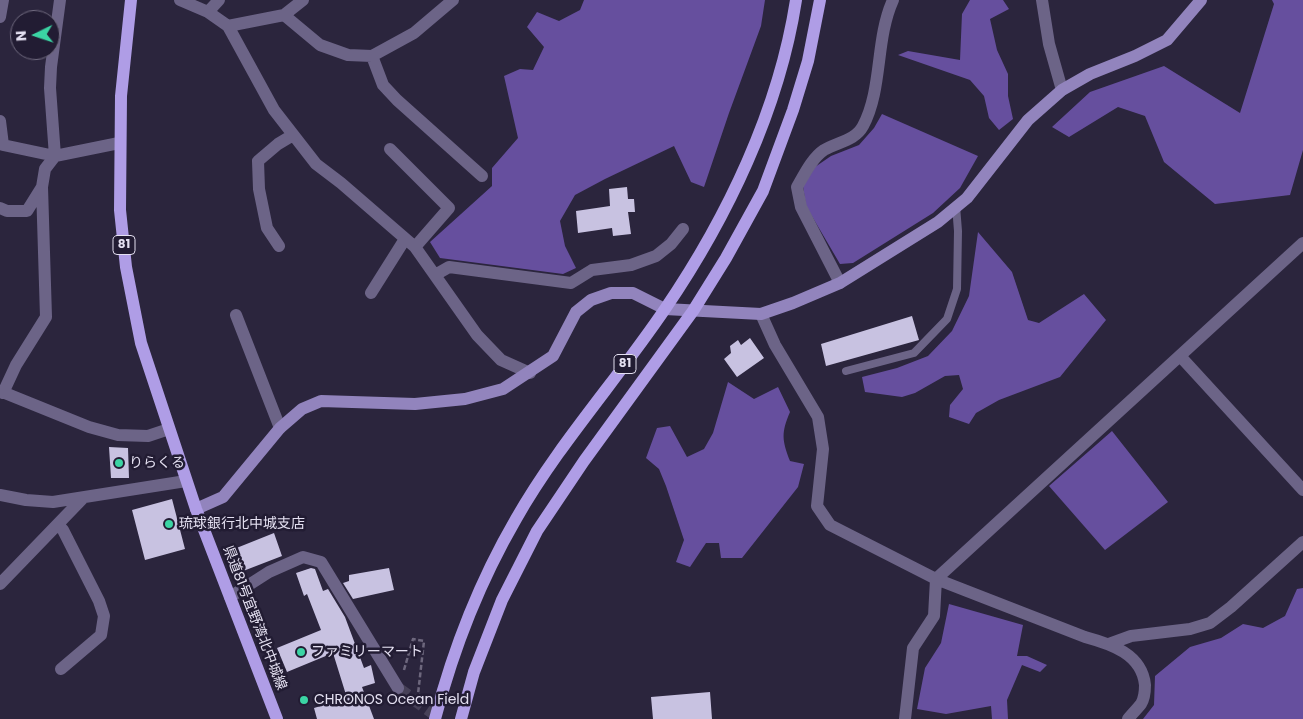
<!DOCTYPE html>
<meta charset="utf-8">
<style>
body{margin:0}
#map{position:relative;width:1303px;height:719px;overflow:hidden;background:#2b253d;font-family:Poppins,sans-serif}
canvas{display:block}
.north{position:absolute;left:10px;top:10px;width:50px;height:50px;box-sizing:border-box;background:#221c33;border:1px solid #706a7f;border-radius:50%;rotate:266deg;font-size:14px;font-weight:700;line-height:20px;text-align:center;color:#e4e0f1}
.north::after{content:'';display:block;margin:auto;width:18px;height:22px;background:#3bd4a4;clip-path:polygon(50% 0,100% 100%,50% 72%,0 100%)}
</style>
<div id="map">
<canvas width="1303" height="719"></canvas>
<div class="north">N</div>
</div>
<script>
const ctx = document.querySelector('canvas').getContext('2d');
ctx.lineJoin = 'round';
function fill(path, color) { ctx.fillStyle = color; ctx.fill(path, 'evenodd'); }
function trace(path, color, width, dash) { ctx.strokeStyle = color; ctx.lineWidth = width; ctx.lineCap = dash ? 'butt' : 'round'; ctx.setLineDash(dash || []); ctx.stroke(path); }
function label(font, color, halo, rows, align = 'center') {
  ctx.font = font + ' Poppins,"Noto Sans JP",sans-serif'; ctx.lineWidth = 5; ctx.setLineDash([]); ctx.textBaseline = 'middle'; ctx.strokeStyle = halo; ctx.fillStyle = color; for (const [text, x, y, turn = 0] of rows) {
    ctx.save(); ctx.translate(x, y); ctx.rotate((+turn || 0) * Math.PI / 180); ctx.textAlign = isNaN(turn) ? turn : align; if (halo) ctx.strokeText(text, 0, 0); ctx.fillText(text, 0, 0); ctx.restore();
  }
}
fill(new Path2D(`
 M584,0H765L761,26L729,113L704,187L691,182L674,146L605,179L575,195L560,221L565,246L576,268L563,274L440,258L430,242L492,186V168L518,138L504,76L520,69L533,70L544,47L527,27L537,12L559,21L580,10Z
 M970,0H1003L1009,9L990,19L997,50L1008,74V96L1013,119L999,130L989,118L984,96L970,80L898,55L908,51L960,60L962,14Z
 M1272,0H1303V150L1290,195L1215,204L1164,162L1145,116L1118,107L1069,137L1052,127L1090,92L1164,66L1240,113L1274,4Z
 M882,114L978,156L960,188L933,213L853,263L840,264L806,206L803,186L815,167L831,156L859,145L874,128Z
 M978,232L1012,272L1028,320L1039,323L1084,294L1106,320L1060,377L999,400L976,413L969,424L949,417L950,405L963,389L959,375L945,376L915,393L902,397L865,392L862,377L897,368L928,356L952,331L969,296Z
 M728,382L754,399L778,387L790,412C781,433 782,440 790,461L804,464L798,487L742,558H721L719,543H706L690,567L676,562L684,540L666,486L659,469L646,458L657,428L670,426L687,457L704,449L713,433Z
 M1112,431L1168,502L1105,550L1049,486Z
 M1303,588V719H1143L1154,705L1155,676L1190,647L1221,638L1243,624L1263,628L1285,616L1297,589Z
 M949,604L1023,625L1017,656H1027L1047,665L1040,672L1022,665L1007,700L1008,719H992L991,706L946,714L917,709L925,668L941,643Z`), '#664f9e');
fill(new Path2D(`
 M627,187L628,199H634L635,212H628L631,234L613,236L612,228L578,233L576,211L610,206L609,189Z
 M912,316L919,340L826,366L821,344Z
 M750,338L764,358L737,377L724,359L731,353L730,346L738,340L741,345Z
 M109,447L128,448L129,478H111Z
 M172,499L185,549L145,560L132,510Z
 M274,533L282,556L238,573L229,551Z
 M311,568L315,569L323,591L328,589L345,617L364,668L371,665L375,683L362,687L374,719H317L314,708L347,698L333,653L287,672L277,648L321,630L307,594L304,596L296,573Z
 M389,568L394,590L353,599L343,583L349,581V575Z
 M710,692L712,719H653L651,697Z`), '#c8c2e1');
trace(new Path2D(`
 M398,688L441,719`), '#474158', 12, [12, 6]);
trace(new Path2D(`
 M404,670L413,639L424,641L418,694L428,699`), '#6d677d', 2.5, [5, 2.5]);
trace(new Path2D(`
 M846,371L914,353L947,319L957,289L958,231L956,206`), '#6c6487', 8);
trace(new Path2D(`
 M180,0L208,12L228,26L274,110L316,164L341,183L415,247L477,335L501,360L530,373
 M1042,0L1049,44L1062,90
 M208,12L219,0
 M284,15L320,45L348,55L372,56L414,33L453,0
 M0,17L3,0
 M228,26L284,15L303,0
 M372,56L383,85L397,100L482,176
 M0,121L3,145L55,156L50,88L51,67L60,0
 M390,149L449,208L415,247
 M0,208L7,211H27L42,187
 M279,246L267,228L259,189L258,161L278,144L293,135
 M435,275L449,267L571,283L592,270L631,265L656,256L671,244L683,229
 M840,283L801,207L797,187C804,175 812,158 824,150C837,142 855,141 863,126C883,88 875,40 893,0
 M371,293L405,239
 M761,314L775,345L818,417L823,449L817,506L830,525L936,579L1085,637C1111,644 1142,654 1145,685C1145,691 1144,699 1141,704C1137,709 1132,714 1128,719
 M236,315L280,428
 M1180,356L1303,490
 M0,391L89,427L118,435L148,436L169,429
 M3,393L16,365L46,317L42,187L45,169L55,156L119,143
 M0,495L26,500L53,502L186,481
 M58,525L63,530L99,601L104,616L101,635L61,669
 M0,584L84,497
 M230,597L269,572L303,557L321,562L398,688
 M1109,644L1131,636L1190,629L1210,623L1231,607L1303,542
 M905,719L913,648L934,616L936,579L1303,243`), '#6c6487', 12);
trace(new Path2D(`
 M196,509L223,497L280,428L302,409L321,401L415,404L465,399L503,389L553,356L576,312L591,300L611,293H633L665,309L761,314L793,303L840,283L938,222L967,198L1028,120L1062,90L1090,74L1135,56L1167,40L1201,0`), '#9284bd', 12);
trace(new Path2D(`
 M131,0L121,96L120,210L126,267L141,343L196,509L277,719
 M435,719C453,650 480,581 516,519C558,445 617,380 665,309C727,218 779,110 796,0
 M461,719L474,672L502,600L537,531L584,461L693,311L726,258L763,191L793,110L808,61L820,0`), '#af9de6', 12);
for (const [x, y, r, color] of [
 [119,463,5,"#3bd4a4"],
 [169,524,5,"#3bd4a4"],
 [301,652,5,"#3bd4a4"],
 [304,700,5,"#3bd4a4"]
]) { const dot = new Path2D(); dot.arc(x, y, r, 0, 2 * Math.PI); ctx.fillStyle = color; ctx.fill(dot); trace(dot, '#221c33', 2); }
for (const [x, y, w] of [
 [124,245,22],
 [625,364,22]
]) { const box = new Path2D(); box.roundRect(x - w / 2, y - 9.5, w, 19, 4); ctx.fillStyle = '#221c33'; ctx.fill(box); trace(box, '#e4e0f1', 1); }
label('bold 12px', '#e4e0f1', null, [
 ["81",124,245],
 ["81",625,364]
]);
label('14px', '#e4e0f1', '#221c33', [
 ["りらくる",129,463],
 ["琉球銀行北中城支店",179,524],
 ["ファミリーマート",311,652],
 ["CHRONOS Ocean Field",314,700]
], 'left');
label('14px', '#e4e0f1', '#221c33', [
 ["県道81号宜野湾北中城線",254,618,69]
]);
</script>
